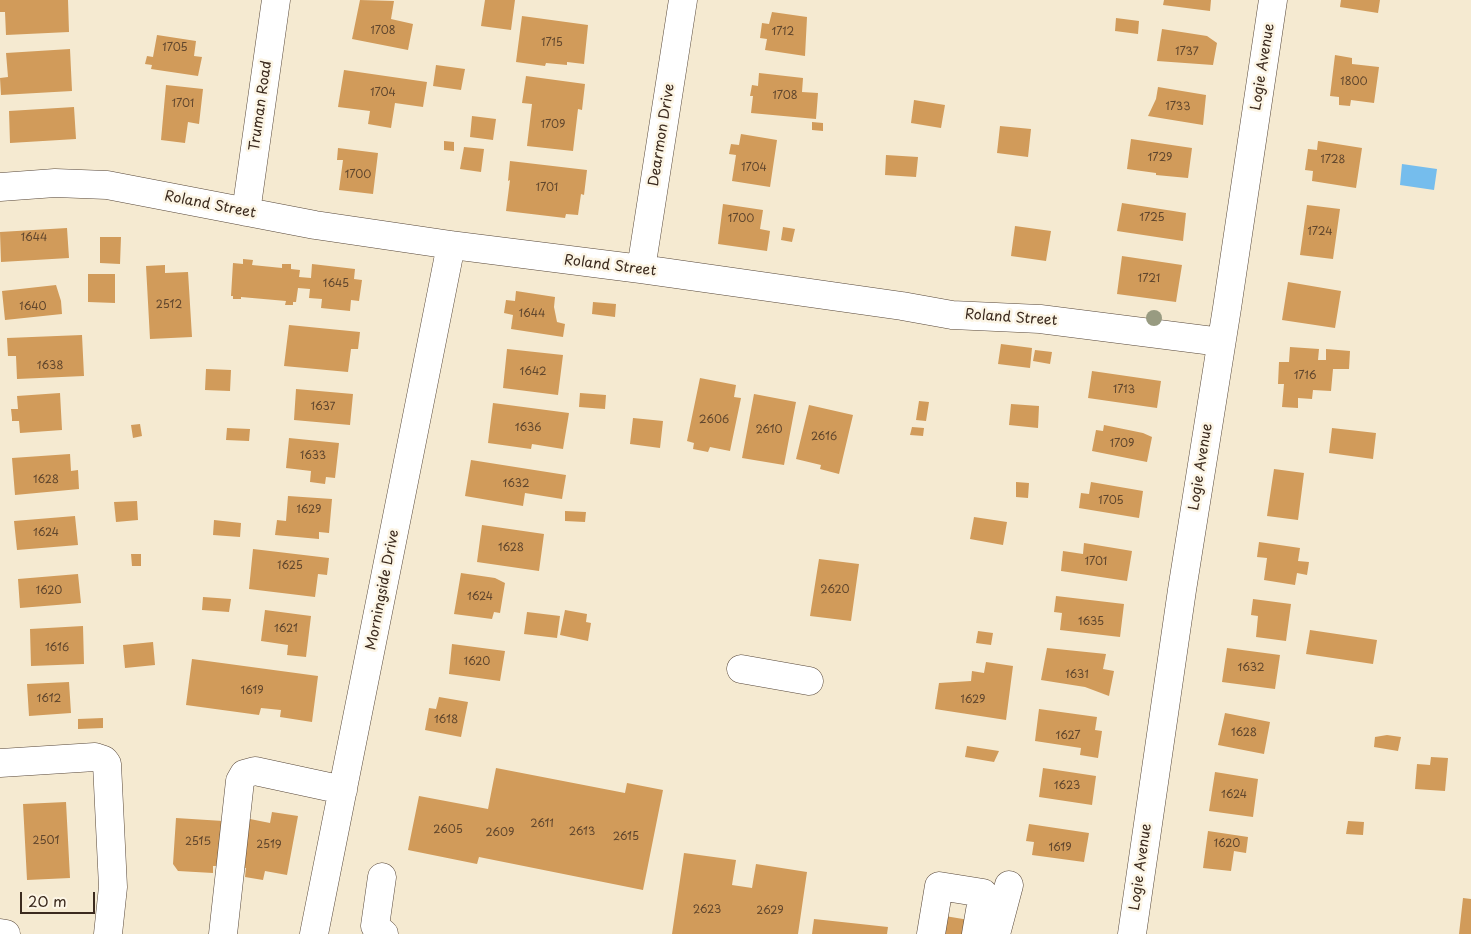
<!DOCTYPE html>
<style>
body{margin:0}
#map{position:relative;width:1471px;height:934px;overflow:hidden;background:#f5ead1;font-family:"Playpen Sans",sans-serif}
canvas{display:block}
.scale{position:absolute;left:20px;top:892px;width:75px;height:22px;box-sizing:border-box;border:2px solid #3b2a1e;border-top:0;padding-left:6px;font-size:15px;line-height:18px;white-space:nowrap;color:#3b2a1e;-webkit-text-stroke:4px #fcf5e5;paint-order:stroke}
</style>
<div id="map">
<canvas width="1471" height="934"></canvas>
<div class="scale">20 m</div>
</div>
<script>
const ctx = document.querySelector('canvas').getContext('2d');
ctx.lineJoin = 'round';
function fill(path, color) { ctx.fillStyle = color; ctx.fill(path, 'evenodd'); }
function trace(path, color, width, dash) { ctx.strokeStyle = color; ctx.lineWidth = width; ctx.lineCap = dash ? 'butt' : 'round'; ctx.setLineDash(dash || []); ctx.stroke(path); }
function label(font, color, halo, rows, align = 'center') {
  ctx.font = font + ' "Playpen Sans",sans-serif'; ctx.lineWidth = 5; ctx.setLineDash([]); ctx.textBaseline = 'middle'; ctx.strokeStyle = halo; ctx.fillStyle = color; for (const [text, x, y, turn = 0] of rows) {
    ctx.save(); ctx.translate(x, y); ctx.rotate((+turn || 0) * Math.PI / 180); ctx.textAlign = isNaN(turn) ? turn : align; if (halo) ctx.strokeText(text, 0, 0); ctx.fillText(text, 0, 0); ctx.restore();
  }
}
fill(new Path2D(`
 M1402,164L1437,169L1434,190L1400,185Z`), '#75bded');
fill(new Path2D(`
 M0,0H68L69,32L6,35L5,12H0Z
 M360,0L394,1L391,19L413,24L408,50L352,39Z
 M485,0H515L511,30L481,26Z
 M1164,0H1211L1210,11L1163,5Z
 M1341,0H1380L1378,13L1340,7Z
 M772,12L807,17L805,56L765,50L767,39L760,38L762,23L769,24Z
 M522,16L588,25L584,64L567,62V65L546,63L545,66L516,62Z
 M1116,18L1139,21L1138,34L1115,31Z
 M1162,29L1207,36L1217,43L1213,65L1157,61Z
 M157,35L196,41L194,56L202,57L198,76L151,69L152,65L145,64L147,56L153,57Z
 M70,49L72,91L1,95L0,78L8,77L6,53Z
 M1335,55L1352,58V64L1379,67L1374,103L1351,100L1350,106L1339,105V97L1330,96Z
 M436,65L465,69L461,90L433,86Z
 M344,70L427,82L423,107L395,103L391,128L368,124L370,111L338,107Z
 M759,73L803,78L802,92L818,93L816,119L751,113L753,96H750L752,85L758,86Z
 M526,76L585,84L582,110L578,109L573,151L527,146L532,104L522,103Z
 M166,85L203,89L199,124L188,122L185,143L161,140Z
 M1158,87L1206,95L1203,125L1148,116L1156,99Z
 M914,100L945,105L941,128L911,123Z
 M74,107L76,139L10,143L9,111Z
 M472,116L496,119L493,140L470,137Z
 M812,122L823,123V131L812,130Z
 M1000,126L1031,129L1028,157L997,153Z
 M741,134L777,140L770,187L732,181L736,155L729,154L731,144L739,145Z
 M1131,139L1192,148L1188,178L1156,175V173L1127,169Z
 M444,141L454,142V151L444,150Z
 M1318,141L1362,148L1356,188L1312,181L1313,171L1305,170L1308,149L1317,150Z
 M464,147L484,149L481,172L460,169Z
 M338,148L378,153L373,194L339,190L343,160H337Z
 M886,155L918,157L916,177L885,175Z
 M510,161L587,170L584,195L581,194L578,215L566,214L565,218L506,211L510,180L508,181Z
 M1122,203L1186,213L1183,241L1117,231Z
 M723,204L763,210L760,229L770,231L767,251L718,244Z
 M1307,205L1340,209L1333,259L1300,255Z
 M1015,226L1051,231L1046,261L1011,256Z
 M783,227L795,229L792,242L781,240Z
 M67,228L69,258L1,262L0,232Z
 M100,237H121L120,264L100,263Z
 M1122,256L1182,265L1176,302L1117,294Z
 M243,259L253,260L252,265L282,268V264H291V269L300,270L299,277L311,278L312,264L355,269L354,279L362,280L359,301L351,300L350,311L321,308L322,299L309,298L310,289L298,288L296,302H293V305H285L286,301L241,297V299H233V296H231L233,263L243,264Z
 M165,265V273L188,272L192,337L150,339L146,266Z
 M88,274H115V303L88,302Z
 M1288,282L1341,291L1335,328L1282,320Z
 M56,285L61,301L62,314L5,320L2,291Z
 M516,291L555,297L554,307L557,322L565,324L563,337L511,329L513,315L504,313L506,300L515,301Z
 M593,302L616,304L615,317L592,314Z
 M289,325L360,332L358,349H351L348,372L284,366Z
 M82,335L84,376L17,379L16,356H8L7,338Z
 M1001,344L1032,348L1030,368L998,364Z
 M1290,347L1319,349L1318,360H1326V349L1350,351L1349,369H1333L1331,391L1313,390L1312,399L1298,398V408L1282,407L1284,384H1278L1279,362H1289Z
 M507,349L563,355L558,395L503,388Z
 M1035,350L1052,352L1050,364L1033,361Z
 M206,369L231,370L230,391L205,390Z
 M1092,371L1161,381L1157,408L1088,398Z
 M700,378L736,385L734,397L741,398L730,451L710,447L708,452L693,449L694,443L687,441Z
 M296,389L353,394L350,425L294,420Z
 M60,393L62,430L20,433L19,421H12V418L11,409H18L17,396Z
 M580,393L606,395L605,409L579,407Z
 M754,394L796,402L784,465L742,458Z
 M919,401L929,402L926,421L916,420Z
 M493,403L569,413L563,449L532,444L531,449L488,443Z
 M1011,404L1039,406L1038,428L1009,425Z
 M809,405L853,415L839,474L820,469L821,465L796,459Z
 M633,418L663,421L660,448L630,444Z
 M140,424L142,436L133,438L131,425Z
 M1104,425L1143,433L1152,437L1147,462L1092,451L1096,430L1103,431Z
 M912,427L924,428L923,436L910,435Z
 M227,428L250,429L249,441L226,440Z
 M1332,428L1376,433L1373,459L1329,453Z
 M289,438L339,443L335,478L326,477L325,484L310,482L311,471L286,468Z
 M70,454L71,471L78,470L79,489L15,495L12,458Z
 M471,460L566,475L562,499L525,493L523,506L465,496Z
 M1274,469L1304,473L1298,520L1267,516Z
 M1016,482L1029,483L1028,498L1016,497Z
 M1091,482L1143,491L1139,518L1079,508L1081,493L1089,494Z
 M288,496L332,499L329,533L319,532V539L275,535L277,520L286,521Z
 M137,501L138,520L116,522L114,502Z
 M565,511L586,512L585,522L565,521Z
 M75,516L78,545L17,550L14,521Z
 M974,517L1007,522L1003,545L970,539Z
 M214,520L241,523L240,537L213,535Z
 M482,525L544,534L539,571L477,562Z
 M1259,542L1300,548L1298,561L1309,562L1307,575L1297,573L1295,585L1264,580L1267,558L1257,557Z
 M1084,543L1132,551L1127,581L1061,571L1063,551L1083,554Z
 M253,549L329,558L327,575L318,574L315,597L249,589Z
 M131,554H141V566H132Z
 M819,559L859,564L851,621L810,616Z
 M461,573L495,578L505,583L500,613L494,612L492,619L454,614Z
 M78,574L81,603L20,608L18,579Z
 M1056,596L1124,604L1120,637L1060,630L1062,613L1054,612Z
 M203,597L231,599L229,612L202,610Z
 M1253,599L1291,604L1286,641L1256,637L1258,616L1251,615Z
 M265,610L311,616L306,657L287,655L288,645L261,641Z
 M565,610L587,614L586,622L591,623L588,641L560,635Z
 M527,612L560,616L557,638L524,634Z
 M83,626L84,664L31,666L30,629Z
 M1310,630L1377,640L1373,664L1306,654Z
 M978,631L993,633L991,645L976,643Z
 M153,642L155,665L125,668L123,645Z
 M452,644L505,651L500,681L449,674Z
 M1047,648L1106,654L1103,669L1114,671L1109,696L1085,687L1041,680Z
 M1227,648L1280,655L1275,689L1222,682Z
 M192,659L318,676L312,722L280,717L281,710L261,708L259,715L186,705Z
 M986,662L1013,666L1006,720L935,709L939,683L971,681L972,671L984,673Z
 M69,682L71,713L29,716L27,684Z
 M439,697L468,702L461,737L425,730L429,708L436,709Z
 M1039,709L1097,717L1095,730L1102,731L1098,758L1080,755L1081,748L1035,741Z
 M1225,713L1270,722L1264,754L1218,745Z
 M103,718V728L78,729V719Z
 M1387,735L1401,737L1398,751L1374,747L1375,737Z
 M967,746L999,751L994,762L965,757Z
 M1431,757L1448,758L1445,791L1415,789L1417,764L1430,765Z
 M496,768L625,793L627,783L663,790L643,890L479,857L477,864L408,850L419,796L488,809Z
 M1043,768L1096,776L1092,805L1039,797Z
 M1215,772L1258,779L1253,817L1209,811Z
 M66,802L70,878L27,880L23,804Z
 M272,812L298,816L287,875L265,871L263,880L245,877L246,868H241L250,819L270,823Z
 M176,818L223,821L221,866H213V873L178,871L173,864Z
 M1348,821L1364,822L1363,835L1346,834Z
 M1029,824L1089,833L1084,862L1032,855L1034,842L1026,841Z
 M1208,831L1248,837L1246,853L1234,851L1231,871L1203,868Z
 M684,853L736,860L732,885L752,888L756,864L807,872L798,934H672Z
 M1463,898L1471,899V934H1459Z
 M945,916L975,921L973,934H942Z
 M814,919L888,927L887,934H812Z`), '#d19b5a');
const minor = new Path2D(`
 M0,187L55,183L107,185L315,225L451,245L641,269L902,306L952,315L1040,319L1221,342
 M246,212L276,0
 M641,269L683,0
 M741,669L809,681
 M0,763L95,757L104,760L107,764L113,887L108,934
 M382,877L375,926L384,934
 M223,934L240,781L244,774L255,771L343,790
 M314,934L451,245
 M931,934L939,886L983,893L976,934
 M996,934L1009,885
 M1132,934L1182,590L1227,308L1273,0`);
const major = new Path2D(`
 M0,933L6,934`);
trace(minor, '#574739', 29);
trace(major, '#574739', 29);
trace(minor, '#fff', 28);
trace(major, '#fff', 28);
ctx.fillStyle = '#989b81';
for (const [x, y] of [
 [1154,318]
]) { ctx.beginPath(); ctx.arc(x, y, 8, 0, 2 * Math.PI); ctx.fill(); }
label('11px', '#60462d', null, [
 ["1708",383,31],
 ["1712",783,32],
 ["1715",552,43],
 ["1705",175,48],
 ["1737",1187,52],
 ["1800",1354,82],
 ["1704",383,93],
 ["1708",785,96],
 ["1701",183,104],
 ["1733",1178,107],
 ["1709",553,125],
 ["1729",1160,158],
 ["1728",1333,160],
 ["1704",754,168],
 ["1700",358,175],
 ["1701",547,188],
 ["1725",1152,218],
 ["1700",741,219],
 ["1724",1320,232],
 ["1644",34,238],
 ["1721",1149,279],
 ["1645",336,284],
 ["2512",169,305],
 ["1640",33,307],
 ["1644",532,314],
 ["1638",50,366],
 ["1642",533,372],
 ["1716",1305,376],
 ["1713",1124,390],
 ["1637",323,407],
 ["2606",714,420],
 ["1636",528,428],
 ["2610",769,430],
 ["2616",824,437],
 ["1709",1122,444],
 ["1633",313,456],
 ["1628",46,480],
 ["1632",516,484],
 ["1705",1111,501],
 ["1629",309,510],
 ["1624",46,533],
 ["1628",511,548],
 ["1701",1096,562],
 ["1625",290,566],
 ["2620",835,590],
 ["1620",49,591],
 ["1624",480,597],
 ["1635",1091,622],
 ["1621",286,629],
 ["1616",57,648],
 ["1620",477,662],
 ["1632",1251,668],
 ["1631",1077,675],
 ["1619",252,691],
 ["1612",49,699],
 ["1629",973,700],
 ["1618",446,720],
 ["1628",1244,733],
 ["1627",1068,736],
 ["1623",1067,786],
 ["1624",1234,795],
 ["2611",542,824],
 ["2605",448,830],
 ["2613",582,832],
 ["2609",500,833],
 ["2615",626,837],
 ["2501",46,841],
 ["2515",198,842],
 ["1620",1227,844],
 ["2519",269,845],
 ["1619",1060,848],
 ["2623",707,910],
 ["2629",770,911]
]);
label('14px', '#3b2a1e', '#fcf5e5', [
 ["Logie Avenue",1263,67,-81],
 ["Truman Road",261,106,-82],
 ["Dearmon Drive",662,135,-81],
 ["Roland Street",210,205,11],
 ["Roland Street",610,266,7],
 ["Roland Street",1011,318,4],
 ["Logie Avenue",1201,467,-81],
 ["Morningside Drive",383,590,-79],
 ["Logie Avenue",1141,867,-82]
]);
</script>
